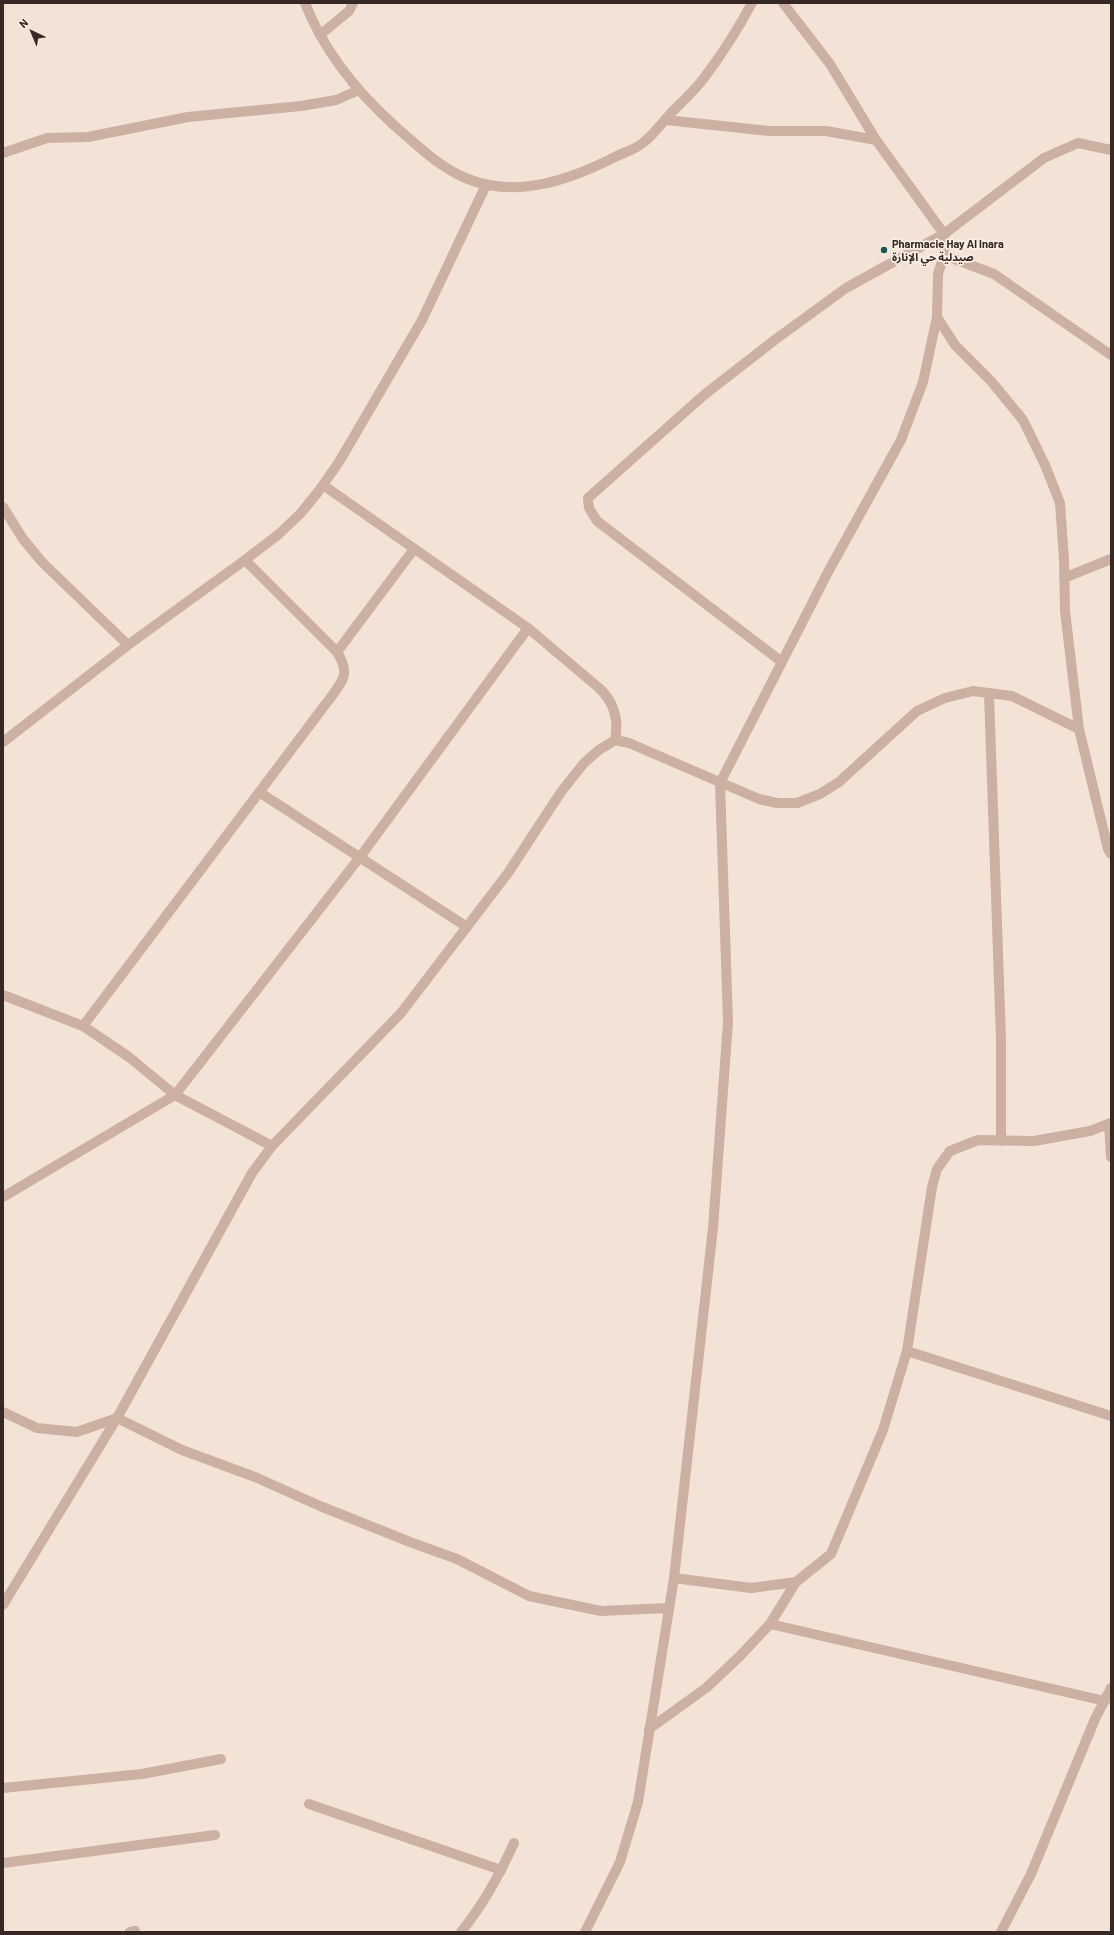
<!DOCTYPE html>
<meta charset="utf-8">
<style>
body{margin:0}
#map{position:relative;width:1114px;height:1935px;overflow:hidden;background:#f3e3d7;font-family:Barlow,sans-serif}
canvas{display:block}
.frame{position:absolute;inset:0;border:4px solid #362825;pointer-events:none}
.north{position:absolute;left:12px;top:12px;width:40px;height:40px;-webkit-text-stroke:3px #faede3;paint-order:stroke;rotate:316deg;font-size:11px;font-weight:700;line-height:16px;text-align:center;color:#362825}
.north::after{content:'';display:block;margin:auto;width:14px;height:18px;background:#362825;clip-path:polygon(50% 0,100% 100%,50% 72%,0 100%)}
</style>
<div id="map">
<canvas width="1114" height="1935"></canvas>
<div class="frame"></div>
<div class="north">N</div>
</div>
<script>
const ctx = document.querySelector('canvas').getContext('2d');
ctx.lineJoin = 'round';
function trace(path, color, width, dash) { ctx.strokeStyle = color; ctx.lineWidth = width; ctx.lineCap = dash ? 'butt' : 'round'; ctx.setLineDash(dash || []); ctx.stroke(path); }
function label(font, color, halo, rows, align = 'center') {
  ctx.font = font + ' Barlow,"Noto Sans Arabic",sans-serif'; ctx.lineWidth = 3.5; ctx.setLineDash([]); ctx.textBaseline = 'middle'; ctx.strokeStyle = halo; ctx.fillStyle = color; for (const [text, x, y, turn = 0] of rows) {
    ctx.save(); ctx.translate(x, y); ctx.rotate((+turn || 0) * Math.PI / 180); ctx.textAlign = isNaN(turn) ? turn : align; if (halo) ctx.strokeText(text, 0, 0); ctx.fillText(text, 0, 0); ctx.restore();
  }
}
trace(new Path2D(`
 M944,234L1044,158L1078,143L1111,150
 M3,1788L142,1774L221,1759
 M309,1804L501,1870
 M3,1863L215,1835`), '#ccb0a2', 10);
trace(new Path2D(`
 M305,3C324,52 358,93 396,127C418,146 440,168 468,179C518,199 572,179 617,156C625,152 637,149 644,142C654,134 662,123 671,113C682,102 695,90 704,78C722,54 738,29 752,3
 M783,3L830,64L876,140L944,234V255L938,274L937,317L955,345L991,381L1023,420L1045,465L1060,503L1064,559L1065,611L1079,729L1108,849L1111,854
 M320,35L349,11L353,3
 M666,120L769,131H826L876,140
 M3,153L47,138L88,137L188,117L301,106L336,100L359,90
 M944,255L994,274L1111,355
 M323,485L528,628L599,688C614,702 619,720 615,740
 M3,507L23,539L42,562L128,645
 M1064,578L1111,559
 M337,652L414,549
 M782,662L597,521L589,508L588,498L704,395L776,339L846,288L944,234
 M989,694L1001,1039V1141
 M3,742L128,645L245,560L279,534L301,513L318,492L339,462L422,320L486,185
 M259,792L467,927
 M3,995L83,1026L129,1057L175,1095L272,1146
 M83,1026L331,697C344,679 350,673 337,652L245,560
 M1109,1124L1111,1157
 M3,1197L175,1095L360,857L528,628
 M907,1351L1111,1416
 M3,1412L37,1428L77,1432L117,1418L182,1450L255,1477L320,1506L410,1542L457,1559L529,1596L601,1611L669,1608
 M674,1578L751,1588L796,1582L831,1554L883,1430L907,1351L932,1187L937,1169L950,1151L978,1140L1034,1141L1090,1131L1111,1123
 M3,1605L117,1418L252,1173L272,1146L401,1013L508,873L561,792L584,763L599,750L615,740L629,743L759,799L777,803H797L820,794L839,782L917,711L945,698L973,691L1012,696L1079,729
 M770,1624L1105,1701
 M649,1729L706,1688L740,1656L770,1624L796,1582
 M130,1932L135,1931
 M461,1932C483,1905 500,1874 514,1843
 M585,1932L620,1862L638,1802L674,1578L713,1228L728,1022L720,783L828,572L901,440L923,382L937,317
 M1001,1932L1031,1874L1095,1719L1111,1688`), '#ccb0a2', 10);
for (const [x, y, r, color] of [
 [884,250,4,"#175a57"]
]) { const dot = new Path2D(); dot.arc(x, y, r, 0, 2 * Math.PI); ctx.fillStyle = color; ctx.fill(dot); trace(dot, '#faede3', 1.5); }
label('bold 11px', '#362825', '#faede3', [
 ["Pharmacie Hay Al Inara",892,244],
 ["صيدلية حي الإنارة",892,257]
], 'left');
</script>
